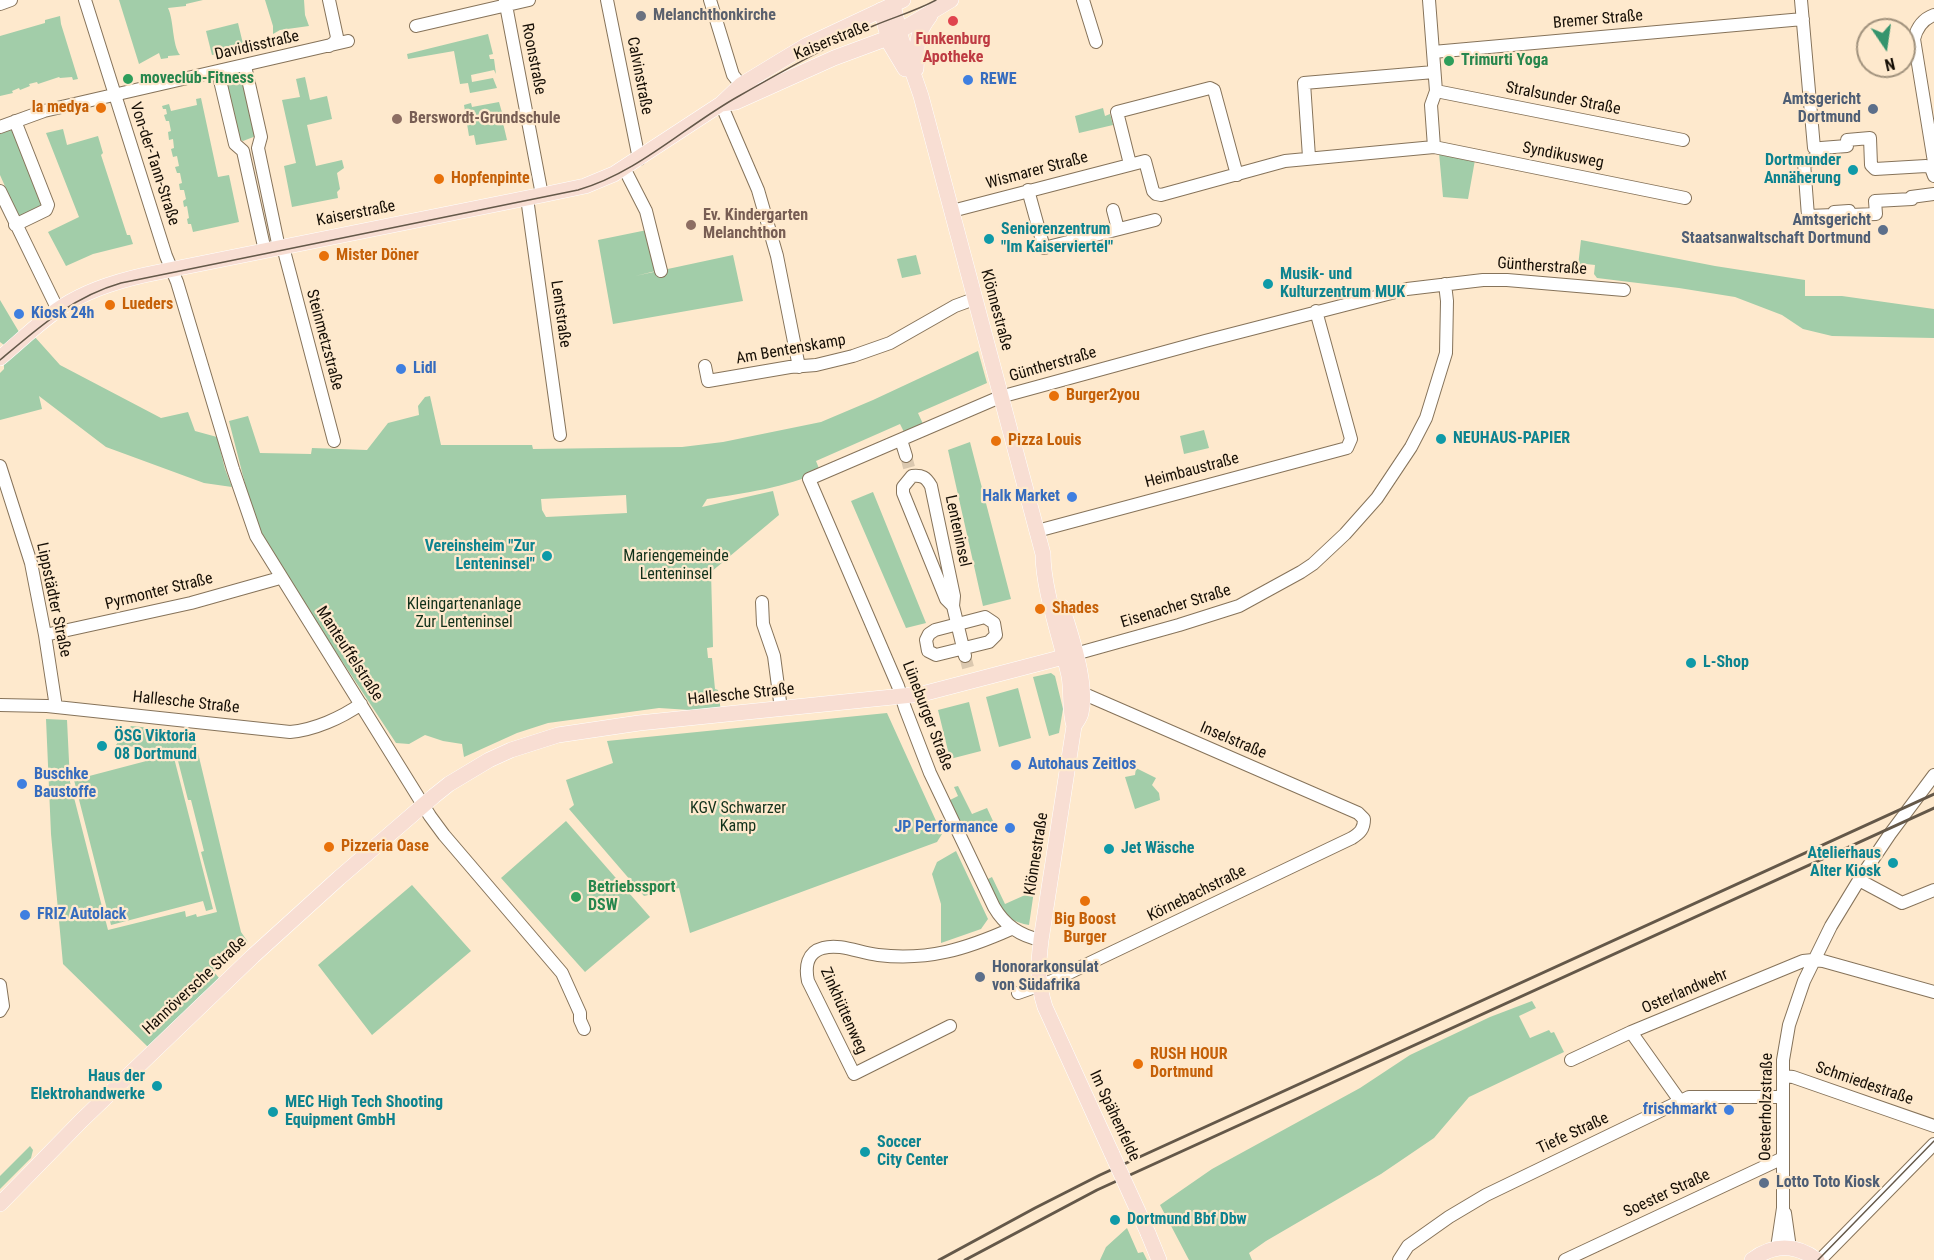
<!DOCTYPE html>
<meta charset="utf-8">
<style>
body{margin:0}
#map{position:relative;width:1934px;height:1260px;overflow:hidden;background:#fee9cd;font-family:"Roboto Condensed",sans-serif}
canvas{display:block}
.north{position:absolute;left:1856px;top:18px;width:60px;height:60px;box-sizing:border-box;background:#fee9cd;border:2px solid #a1927d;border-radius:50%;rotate:167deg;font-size:16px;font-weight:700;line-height:24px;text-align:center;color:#160f06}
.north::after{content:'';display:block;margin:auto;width:21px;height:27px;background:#35946d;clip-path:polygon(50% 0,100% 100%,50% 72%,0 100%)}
</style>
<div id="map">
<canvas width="1934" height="1260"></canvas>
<div class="north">N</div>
</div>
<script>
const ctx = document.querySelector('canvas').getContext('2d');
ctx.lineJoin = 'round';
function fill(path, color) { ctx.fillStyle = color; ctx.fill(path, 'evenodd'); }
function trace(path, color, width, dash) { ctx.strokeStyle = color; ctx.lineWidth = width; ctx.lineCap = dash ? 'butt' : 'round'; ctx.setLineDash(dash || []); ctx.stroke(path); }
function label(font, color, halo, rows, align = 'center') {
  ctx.font = font + ' "Roboto Condensed",sans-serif'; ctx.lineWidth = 4.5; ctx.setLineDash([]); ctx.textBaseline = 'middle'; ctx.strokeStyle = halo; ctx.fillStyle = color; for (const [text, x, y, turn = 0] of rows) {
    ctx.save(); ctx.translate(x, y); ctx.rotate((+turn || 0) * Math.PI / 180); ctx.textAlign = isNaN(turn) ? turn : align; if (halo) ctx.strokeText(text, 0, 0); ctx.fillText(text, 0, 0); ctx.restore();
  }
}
fill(new Path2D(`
 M119,0H203L186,4V6L168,8C174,20 172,45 180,55L168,56V58L161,59L159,53L139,64Z
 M265,0H304L305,15L309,26L280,30L273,34V26Z
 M60,16L61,24L78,79L73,80L72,77L60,78L59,77L38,84L37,82L29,84L30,86L20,90L19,88L12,91L13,93L0,96V36L45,23V20Z
 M238,23L244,48L212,55L206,31Z
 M488,34L493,54L489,55L490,59H494L496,74L494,70L471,75L472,82L493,78L497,88L470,93L468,83L460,84L454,51L408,59L407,54Z
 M242,76L256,136L243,141L238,138L226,79Z
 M305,77L310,100L327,96L332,119L307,125L316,166L342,160L344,168L337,173L340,189L337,192L338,198L292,207L284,166L296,163L282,100L300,97L296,79Z
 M201,98L218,177L229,175L239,222L193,232L191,224H188L187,219L189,218L187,206L184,207L183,201L186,199L184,190H180L179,184L182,183L180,173H177L175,167L179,166L177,156L173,157L171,149L174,148L173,139L169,140L168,132L171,131L169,121H166L164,115L167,114L166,109H163L162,106L169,104L171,111L197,105L196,99Z
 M499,102L503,116L493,117L492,124L503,123L507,140L476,145L474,135L469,136L464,105L471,103L472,107Z
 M1103,108L1105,116L1110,114L1113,125L1079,133L1075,116Z
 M14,128L43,205L19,218L0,175V134Z
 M63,129L67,145L98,136L103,153L101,155L127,235H130L133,244L93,254L66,266L48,232L79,217L46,133Z
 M1439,153L1475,160L1468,199L1443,197Z
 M647,230L656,271L635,276L733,255L743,301L613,324L598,240Z
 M1581,240L1715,266L1805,280V296H1842L1934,309V338L1832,336L1803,329L1782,315L1735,297L1679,288L1597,278L1594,274L1595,265L1586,264L1584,274L1577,275Z
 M916,255L921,274L902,278L897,259Z
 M0,300L19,332L4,345L0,342Z
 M34,336L60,365L161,418L188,412L195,431L217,437L225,469L232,487L204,483L106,447L39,396L42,409L0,420V373L4,369V364Z
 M978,351L987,383L918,413L923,424L904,432L900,424L816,461L820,471C786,488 744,493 707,499L702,507L773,491L779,515L711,572L713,647L707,648L708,658H712L715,689L718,690L721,712L659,708L548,723L517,733L464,757L462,744L443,741L425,735L409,744L396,743L276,561L253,515L229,421L248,416L260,453L311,454L312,448L367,450L388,423L419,415L418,406L425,397L430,396L441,445H532L533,449L682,447L723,442L821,422L873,400ZM626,495L627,513L546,517L542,510L541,499Z
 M1204,430L1209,448L1184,454L1180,436Z
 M970,442L1011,599L983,606L948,450Z
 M873,492L926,623L906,628L851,501Z
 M1051,673L1055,676L1063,709L1059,733L1049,736L1033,677Z
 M1018,688L1031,738L999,747L986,697Z
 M969,702L981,751L950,759L938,710Z
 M887,713L942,834L937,842L690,933L679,888L644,896L569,809L574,805L566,780L613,763L607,741Z
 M46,719L67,720L70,782L108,930L185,911L186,917L196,914L197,917L217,912L201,852L204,851L191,800H188L175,749L147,755L146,748L116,745L131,726L193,732L241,932L248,942L214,972L219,978L148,1047L63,964L51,834Z
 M173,754L213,909L206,911L203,901L111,925L74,780Z
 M1136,768L1156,778L1152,785L1159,793L1160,800L1135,809L1125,777L1135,775Z
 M958,786L972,814L987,808L993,821L965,834L950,800L958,796L954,787Z
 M566,821L650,917L585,972L501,878Z
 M956,851L988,919L981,929L941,943V904L932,874L937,862Z
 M992,877L1005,904L1034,891L1029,925C1000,920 998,904 986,880Z
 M412,885L471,951L372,1035L318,965Z
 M1532,1001L1536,1008L1519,1016L1530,1038L1549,1030L1551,1033L1554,1032L1564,1052L1469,1097L1434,1138L1381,1174L1266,1241L1249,1253L1252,1260H1189L1160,1205L1212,1169L1360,1088L1410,1055L1490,1017Z
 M30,1146L33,1150L31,1158L0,1189V1176Z
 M1127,1228L1138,1253L1143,1252L1147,1260H1100L1106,1247Z`), '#a2cda9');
trace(new Path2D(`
 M906,456L910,471
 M965,656L969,671`), '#dbc8af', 12, [12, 6]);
const minor = new Path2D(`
 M85,0L166,256L177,282L233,469L256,536L430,816L444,835L562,973L580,1013V1020L584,1029
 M329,0L337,37L335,42L329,46
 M505,0L542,195
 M607,0L639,159
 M710,0L733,75L741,85
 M1083,0L1096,42
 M1801,0L1814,148
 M0,4L11,0
 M1934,15C1923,19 1917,27 1914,39L1934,162
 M416,26L529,0
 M1433,52L1803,19
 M245,66L261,137L258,148L279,248
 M218,72L235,144L243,151L265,251
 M1436,91L1683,140
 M721,104L758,190L777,256L799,367
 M15,121L48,205L46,210L15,225
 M0,127L44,111L348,41
 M1434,147L1685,198
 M1309,157L1304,83L1434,72
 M1130,164L1117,112L1210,88L1214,90L1237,175
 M624,168L646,211L661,271
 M1934,176L1931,168L1926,166L1875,169L1871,165L1870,138L1847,140V146L1821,148L1814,159L1804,163L1808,216L1834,215V212L1849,211L1850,215L1876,214L1875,201L1912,199L1911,197L1934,194
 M1028,190L1044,248L1155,220
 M0,191L58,310
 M527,198L560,435
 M1113,210L1118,229
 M952,211L1145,161L1153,191L1156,194L1161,195L1285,161L1434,147L1431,105L1436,91L1429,0
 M283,247L334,441
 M705,366L708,381L790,367L816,365L853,356L890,343L955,306L974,299
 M901,440L906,456
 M0,466L31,563L45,635L56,707
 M1037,531L1347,448L1351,439L1316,311
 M762,602L763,624L774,656L781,709
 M953,606L946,599L903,493V487L912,476C922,475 926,477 931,486L954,596L953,606L965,656
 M985,617L994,623L996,635L989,642L936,655L928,651L926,640L929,634L935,630Z
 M45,635L191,603L280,578
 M1075,654L1179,625L1239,606L1301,572L1313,564L1345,534L1377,498L1411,447L1426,418L1446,353L1447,301L1445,284
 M0,705L47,706L290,732C314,730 341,718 361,704
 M1859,880L1902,903L1934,890
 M1041,940C1020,936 1005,926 994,907L930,773L905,708L898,686L809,479L1000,397L1205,341L1407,289L1483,280H1507L1624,290
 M0,985L3,1006L0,1011
 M1018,993L1052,981L1352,838C1360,833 1364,829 1364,819L1358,813L1082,693
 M950,1026L854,1074L808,981C805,967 807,952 823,948C840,943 860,953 878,955C928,961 966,949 1011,929
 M1631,1032L1680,1101
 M1571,1060L1631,1032L1803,961L1813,960L1823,961L1934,992
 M1783,1076L1793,1077L1934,1126
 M1785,1213L1790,1248
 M1777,1248L1783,1208V1060L1789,1025L1804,981L1831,926L1859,880L1890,834L1934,775
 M1399,1260L1408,1246L1449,1217L1486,1195L1689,1097H1783
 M1565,1260L1783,1158
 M1820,1260L1934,1144`);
const major = new Path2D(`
 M893,5L901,38L921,96L1043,554C1043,590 1061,639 1069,676C1072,692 1069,710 1074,726
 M881,10L890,44L905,69
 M916,69C918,45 914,37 930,16
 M721,104L736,102L834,58L888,38L951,0
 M0,358C23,339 44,317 70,302C97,286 128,278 159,272L542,195L585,186L614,174L721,104L741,85L782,60L807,45L903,0
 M1062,607C1071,634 1088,686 1081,713C1080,718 1076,722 1074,726L1041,940C1038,966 1037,982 1045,1007L1112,1154
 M0,1204L82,1120L253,956L339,878L434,796L449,784L489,760L511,750L558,735L639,723L922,694L1075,654
 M1148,1233L1159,1260
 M1752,1260C1773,1244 1796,1244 1817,1260`);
trace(minor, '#86735a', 14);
trace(major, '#fff', 16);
trace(minor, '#fff', 12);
trace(major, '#f8ded3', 15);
trace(new Path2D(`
 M0,360C38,328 72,297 121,283L578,190C638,173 685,126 739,96C783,71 827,46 873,26C894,17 916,11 936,0
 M1818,1260L1934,1141`), '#645849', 1.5);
trace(new Path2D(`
 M939,1260L1035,1208L1100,1175L1934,794
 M965,1260L1097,1190L1934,808`), '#645849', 3);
const majorBridge = new Path2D(`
 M1112,1154L1148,1233`);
trace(majorBridge, '#fff', 16, []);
trace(majorBridge, '#f8ded3', 15);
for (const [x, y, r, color] of [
 [641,16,6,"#6b7280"],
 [953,21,6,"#e0444e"],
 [1449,61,6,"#2e9e5b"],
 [128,79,6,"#2e9e5b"],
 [968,80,6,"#3f7fe0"],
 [101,108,6,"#e8710a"],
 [1873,109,6,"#5c6f8a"],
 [397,119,6,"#8d6e63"],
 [1853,170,6,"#0f9aa8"],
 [439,179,6,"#e8710a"],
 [691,225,6,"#8d6e63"],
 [1883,230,6,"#5c6f8a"],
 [989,239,6,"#0f9aa8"],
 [324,256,6,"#e8710a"],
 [1268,284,6,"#0f9aa8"],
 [110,305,6,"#e8710a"],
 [19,314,6,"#3f7fe0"],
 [401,369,6,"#3f7fe0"],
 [1054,396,6,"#e8710a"],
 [1441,439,6,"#0f9aa8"],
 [996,441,6,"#e8710a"],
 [1072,497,6,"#3f7fe0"],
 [547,556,6,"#0f9aa8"],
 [1040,609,6,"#e8710a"],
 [1691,663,6,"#0f9aa8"],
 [102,746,6,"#0f9aa8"],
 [1016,765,6,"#3f7fe0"],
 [22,784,6,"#3f7fe0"],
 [1010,828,6,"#3f7fe0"],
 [329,847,6,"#e8710a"],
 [1109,849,6,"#0f9aa8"],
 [1893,863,6,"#0f9aa8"],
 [576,897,6,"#2e9e5b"],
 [1085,901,6,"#e8710a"],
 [25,915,6,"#3f7fe0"],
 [980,977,6,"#5c6f8a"],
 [1138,1064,6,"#e8710a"],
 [157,1086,6,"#0f9aa8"],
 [1729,1110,6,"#3f7fe0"],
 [273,1112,6,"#0f9aa8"],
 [865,1152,6,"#0f9aa8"],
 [1764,1183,6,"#5c6f8a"],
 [1115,1220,6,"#0f9aa8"]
]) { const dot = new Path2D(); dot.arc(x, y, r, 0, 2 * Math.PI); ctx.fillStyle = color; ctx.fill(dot); trace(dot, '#fee9cd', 2); }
label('bold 16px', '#5b616d', '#fee9cd', [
 ["Melanchthonkirche",653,16]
], 'left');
label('16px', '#160f06', '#fee9cd', [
 ["Bremer Straße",1598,20,-5],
 ["Kaiserstraße",832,41,-22],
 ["Davidisstraße",257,46,-13],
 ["Roonstraße",533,59,79],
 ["Calvinstraße",639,76,79],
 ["Stralsunder Straße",1563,99,11],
 ["Syndikusweg",1563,156,11],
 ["Von-der-Tann-Straße",154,164,72],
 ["Wismarer Straße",1037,171,-15],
 ["Kaiserstraße",356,214,-11],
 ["Güntherstraße",1542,267,4],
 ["Klönnestraße",996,310,75],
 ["Lentstraße",560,314,82],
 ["Steinmetzstraße",324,340,75],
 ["Am Bentenskamp",791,350,-10],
 ["Güntherstraße",1053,365,-16],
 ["Heimbaustraße",1192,471,-15],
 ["Lenteninsel",957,531,78],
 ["Pyrmonter Straße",159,592,-14],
 ["Lippstädter Straße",53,600,78],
 ["Eisenacher Straße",1176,607,-17],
 ["Manteuffelstraße",349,654,57],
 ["Hallesche Straße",741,695,-6],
 ["Hallesche Straße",186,703,6],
 ["Lüneburger Straße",927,716,69],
 ["Inselstraße",1233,741,23],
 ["Klönnestraße",1037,854,-81],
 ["Körnebachstraße",1197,894,-26],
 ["Hannöversche Straße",195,986,-43],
 ["Osterlandwehr",1685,992,-23],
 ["Zinkhüttenweg",843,1011,66],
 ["Schmiedestraße",1864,1084,19],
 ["Oesterholzstraße",1767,1107,-89],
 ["Im Spähenfelde",1114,1116,65],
 ["Tiefe Straße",1573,1134,-25],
 ["Soester Straße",1667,1194,-25]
]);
label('bold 16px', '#be3a42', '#fee9cd', [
 ["Funkenburg",953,40],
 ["Apotheke",953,58]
]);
label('bold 16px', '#27864d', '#fee9cd', [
 ["Trimurti Yoga",1461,61],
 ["moveclub-Fitness",140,79],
 ["Betriebssport",588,888],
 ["DSW",588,906]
], 'left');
label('bold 16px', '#366cbe', '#fee9cd', [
 ["REWE",980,80],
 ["Kiosk 24h",31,314],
 ["Lidl",413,369],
 ["Halk Market",1060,497,"right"],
 ["Autohaus Zeitlos",1028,765],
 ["Buschke",34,775],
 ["Baustoffe",34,793],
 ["JP Performance",998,828,"right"],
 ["FRIZ Autolack",37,915],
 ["frischmarkt",1717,1110,"right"]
], 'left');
label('bold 16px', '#4e5e75', '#fee9cd', [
 ["Amtsgericht",1861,100],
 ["Dortmund",1861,118],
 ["Amtsgericht",1871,221],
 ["Staatsanwaltschaft Dortmund",1871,239],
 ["Honorarkonsulat",992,968,"left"],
 ["von Südafrika",992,986,"left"],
 ["Lotto Toto Kiosk",1776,1183,"left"]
], 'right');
label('bold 16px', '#c56008', '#fee9cd', [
 ["la medya",89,108,"right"],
 ["Hopfenpinte",451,179],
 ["Mister Döner",336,256],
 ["Lueders",122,305],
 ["Burger2you",1066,396],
 ["Pizza Louis",1008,441],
 ["Shades",1052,609],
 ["Pizzeria Oase",341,847],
 ["Big Boost",1085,920,"center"],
 ["Burger",1085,938,"center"],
 ["RUSH HOUR",1150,1055],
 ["Dortmund",1150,1073]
], 'left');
label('bold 16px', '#785e54', '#fee9cd', [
 ["Berswordt-Grundschule",409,119],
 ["Ev. Kindergarten",703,216],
 ["Melanchthon",703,234]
], 'left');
label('bold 16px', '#0d838f', '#fee9cd', [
 ["Dortmunder",1841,161,"right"],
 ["Annäherung",1841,179,"right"],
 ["Seniorenzentrum",1001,230],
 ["\"Im Kaiserviertel\"",1001,248],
 ["Musik- und",1280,275],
 ["Kulturzentrum MUK",1280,293],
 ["NEUHAUS-PAPIER",1453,439],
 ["Vereinsheim \"Zur",535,547,"right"],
 ["Lenteninsel\"",535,565,"right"],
 ["L-Shop",1703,663],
 ["ÖSG Viktoria",114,737],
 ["08 Dortmund",114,755],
 ["Jet Wäsche",1121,849],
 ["Atelierhaus",1881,854,"right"],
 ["Alter Kiosk",1881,872,"right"],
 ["Haus der",145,1077,"right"],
 ["Elektrohandwerke",145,1095,"right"],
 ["MEC High Tech Shooting",285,1103],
 ["Equipment GmbH",285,1121],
 ["Soccer",877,1143],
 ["City Center",877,1161],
 ["Dortmund Bbf Dbw",1127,1220]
], 'left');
label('16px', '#11311a', '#fee9cd', [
 ["Mariengemeinde",676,557],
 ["Lenteninsel",676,575],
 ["Kleingartenanlage",464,605],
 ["Zur Lenteninsel",464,623],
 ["KGV Schwarzer",738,809],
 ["Kamp",738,827]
]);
</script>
